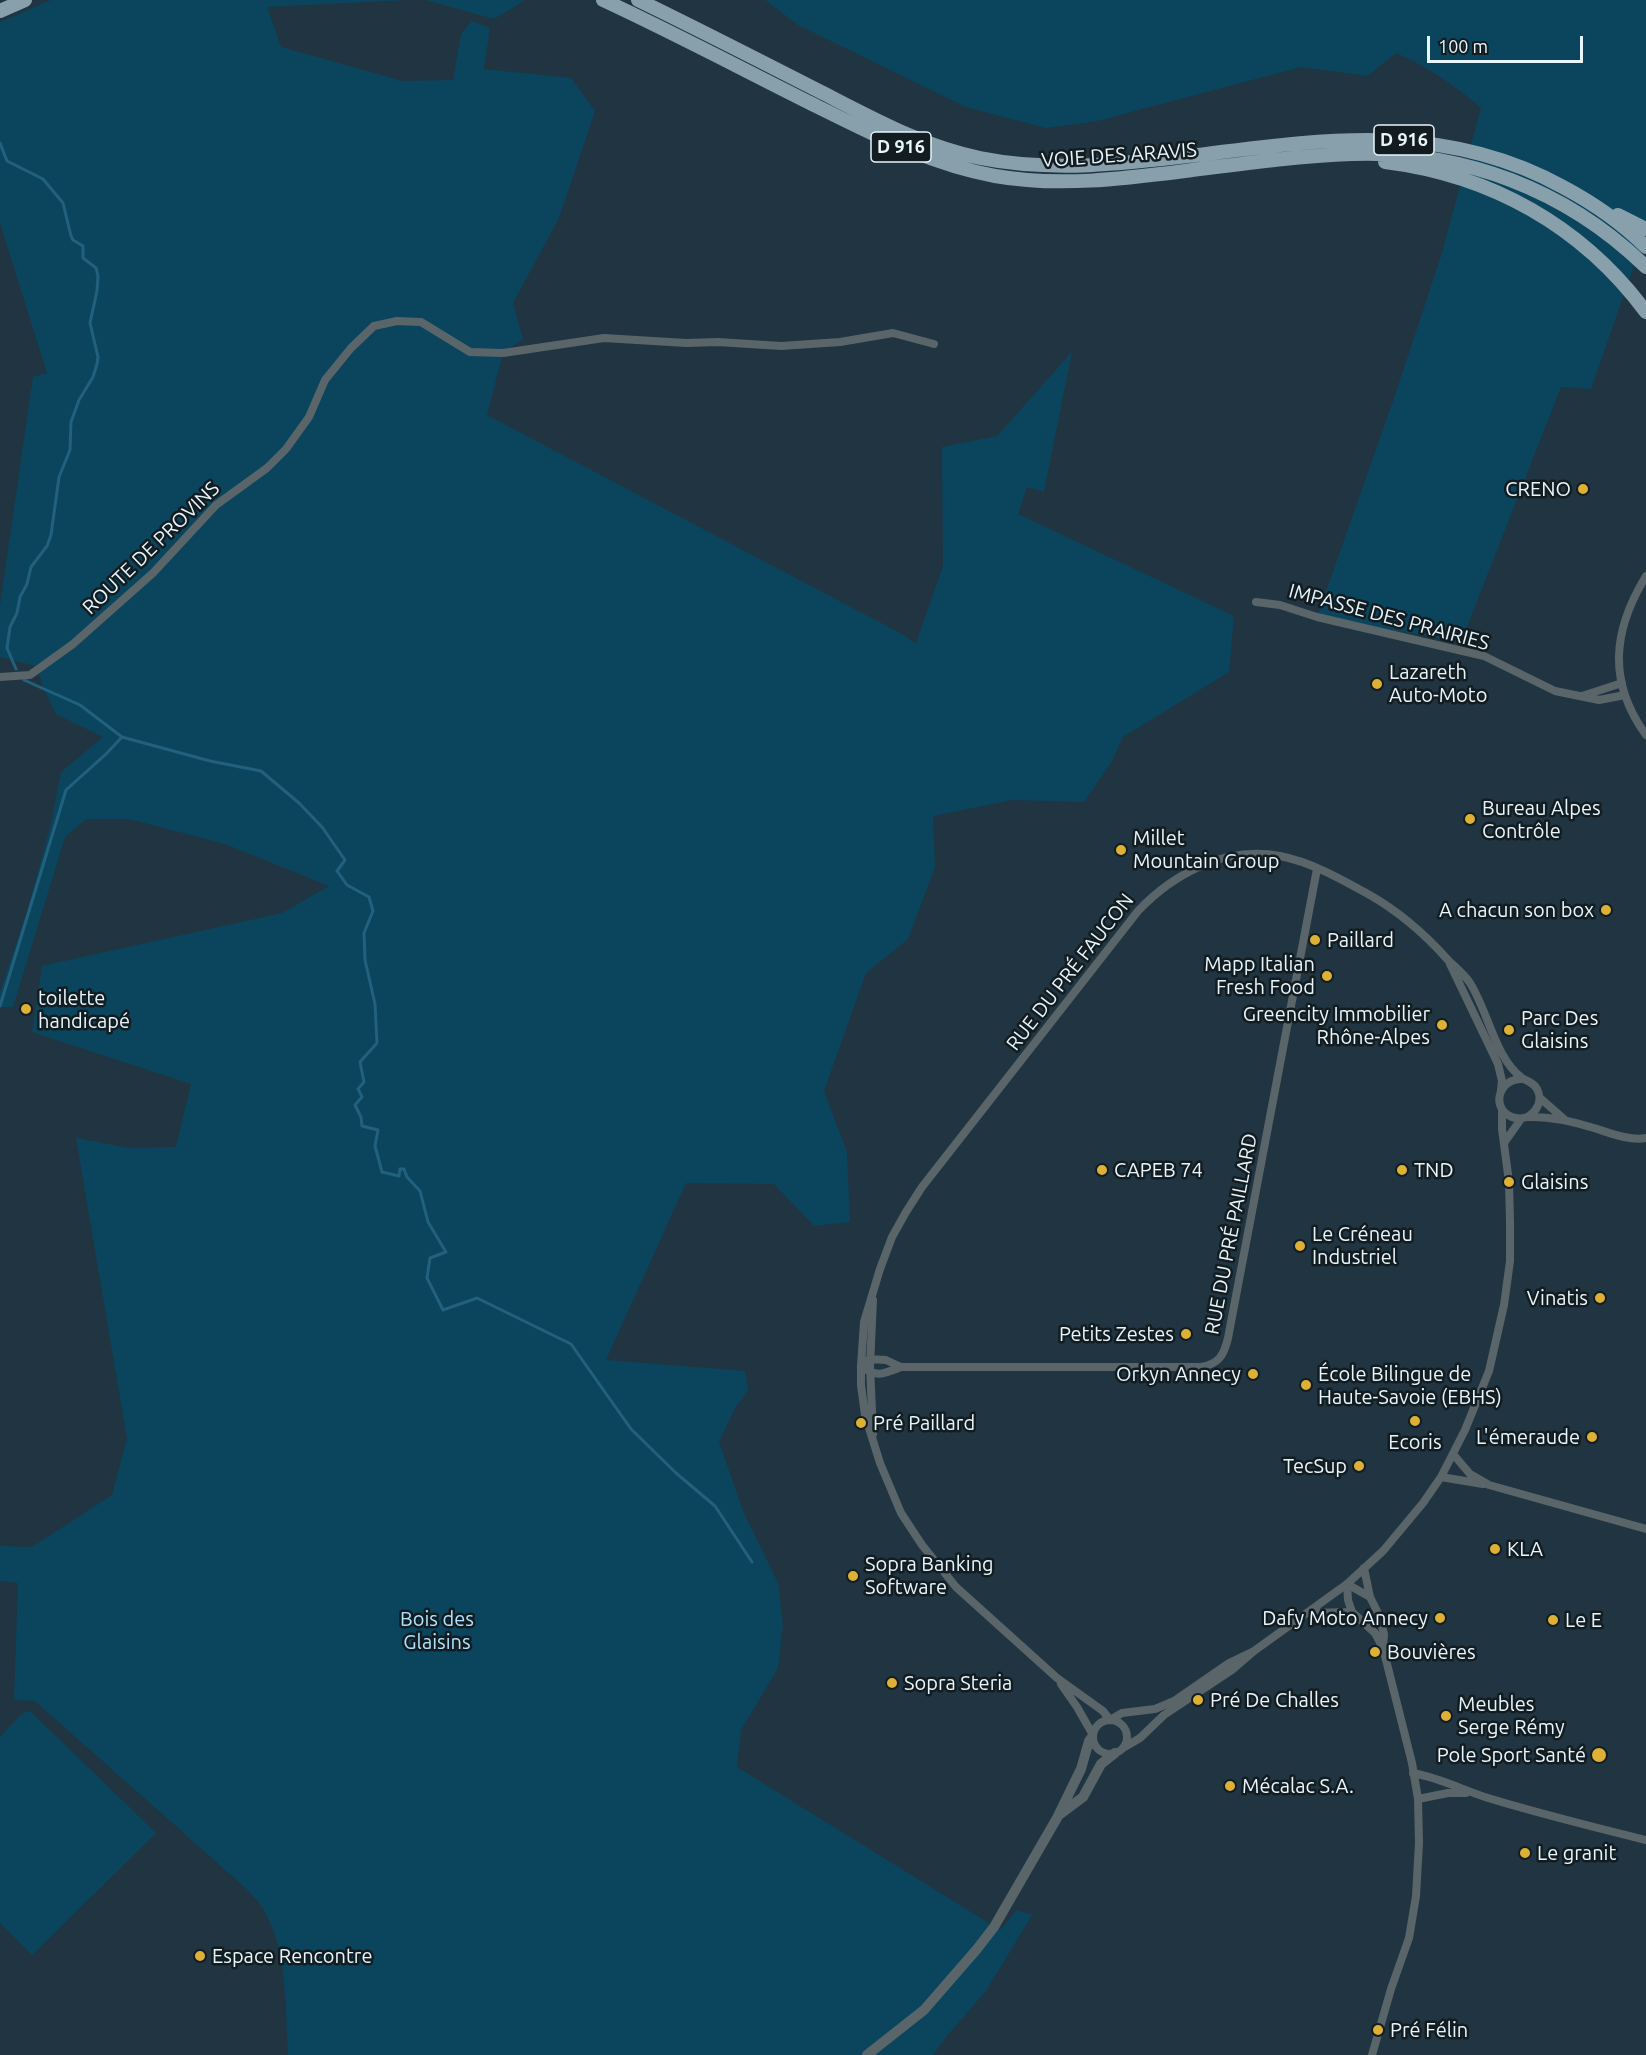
<!DOCTYPE html>
<meta charset="utf-8">
<style>
body{margin:0}
#map{position:relative;width:1646px;height:2055px;overflow:hidden;background:#203541;font-family:Ubuntu,sans-serif}
canvas{display:block}
.scale{position:absolute;left:1427px;top:36px;width:156px;height:27px;box-sizing:border-box;border:3px solid #e7f5fc;border-top:0;padding-left:8px;font-size:18px;line-height:21px;white-space:nowrap;color:#e7f5fc;-webkit-text-stroke:4px #121c21;paint-order:stroke}
</style>
<div id="map">
<canvas width="1646" height="2055"></canvas>
<div class="scale">100 m</div>
</div>
<script>
const ctx = document.querySelector('canvas').getContext('2d');
ctx.lineJoin = 'round';
function fill(path, color) { ctx.fillStyle = color; ctx.fill(path, 'evenodd'); }
function trace(path, color, width, dash) { ctx.strokeStyle = color; ctx.lineWidth = width; ctx.lineCap = dash ? 'butt' : 'round'; ctx.setLineDash(dash || []); ctx.stroke(path); }
function label(font, color, halo, rows, align = 'center') {
  ctx.font = font + ' Ubuntu,sans-serif'; ctx.lineWidth = 5; ctx.setLineDash([]); ctx.textBaseline = 'middle'; ctx.strokeStyle = halo; ctx.fillStyle = color; for (const [text, x, y, turn = 0] of rows) {
    ctx.save(); ctx.translate(x, y); ctx.rotate((+turn || 0) * Math.PI / 180); ctx.textAlign = isNaN(turn) ? turn : align; if (halo) ctx.strokeText(text, 0, 0); ctx.fillText(text, 0, 0); ctx.restore();
  }
}
fill(new Path2D(`
 M51,0H408L267,7L281,47L403,81L453,80L461,34L472,21L490,28L484,69L571,78L595,111L559,218L513,303L523,339L503,353L487,415L900,633L916,643L943,566L942,447L997,436L1072,352L1044,492L1027,487L1018,514L1234,616L1229,672L1123,737L1111,763L1084,802L1012,800L933,816L935,867L908,939L866,973L824,1091L847,1152L850,1222L814,1226L774,1184L686,1183L606,1360L745,1371L748,1390L735,1408L719,1442L743,1511L778,1583L783,1624L778,1668L741,1730L737,1767L1000,1930L1017,1910L1032,1915L986,1991L945,2038L933,2055H288C285,2009 288,1954 265,1912C260,1902 249,1892 241,1884L35,1701L14,1700L18,1583L0,1581V1546L32,1547L112,1495L127,1439L76,1138L129,1148L176,1147L191,1084L32,1032L42,966L282,913L329,886L225,844L129,819H86L65,837L13,1007H0V992L27,912L51,824L61,772L103,737L56,714L44,689L36,666L0,657V605L33,377L47,373L0,223V22Z
 M426,0H524V1L494,19Z
 M765,0H1646V231L1591,389L1561,387L1461,642L1317,617L1393,401L1442,253L1481,108C1455,85 1428,67 1396,53L1368,76L1301,67L1097,121L1046,128L966,107L798,25Z
 M26,1712H31L156,1833L32,1955L0,1923V1737L19,1716Z`), '#0a455d');
trace(new Path2D(`
 M0,143L7,161L43,179L63,203L71,236L73,240L83,246V258L96,268L98,276L97,291L90,323L98,357L97,364L93,377L79,400L71,422L70,450L59,477L51,535L47,546L31,567L27,584L20,597L17,613L10,627L7,648L16,669
 M24,680L80,705L122,737L210,761L261,771L299,803L322,827L345,860L337,871L347,885L369,897L373,911L364,933L365,960L375,1004L377,1043L360,1062L364,1082L358,1089L362,1097L355,1105L361,1117L362,1126L378,1130L375,1146L382,1172L399,1176L400,1169H404L407,1177L420,1191L428,1222L446,1252L430,1258L427,1278L443,1310L477,1298L571,1344L631,1429L676,1473L715,1506L752,1562
 M0,1006L66,790L106,754L122,737`), '#22617d', 3);
trace(new Path2D(`
 M1646,576C1613,630 1607,681 1646,735
 M1256,602L1280,605L1317,617L1484,656L1555,691L1599,700L1625,695
 M0,677L30,675L73,644L153,573L216,505L267,468L286,449L309,417L325,380L351,348L374,326L397,321L421,322L470,352L503,353L604,338L686,343L718,342L781,346L840,342L893,333L934,344
 M1582,696L1622,683
 M1450,964L1498,1064L1502,1081L1501,1090
 M1540,1098L1564,1119
 M1528,1117C1551,1116 1572,1121 1594,1128C1610,1133 1629,1141 1646,1138
 M1504,1143L1521,1119
 M873,1300L870,1366L873,1434
 M901,1367L886,1360L870,1359L861,1366C876,1378 884,1374 901,1367H1201C1219,1364 1224,1355 1228,1338L1317,869
 M1453,1454L1470,1474L1489,1485L1646,1529
 M1441,1477L1483,1484
 M1364,1568L1370,1597L1379,1615L1384,1634L1383,1647
 M1347,1584L1348,1600L1352,1612L1375,1633L1383,1648L1412,1763L1418,1799L1419,1843L1416,1896L1409,1938L1391,1989L1372,2055
 M1347,1584L1370,1597
 M1308,1613L1352,1612
 M1254,1651L1229,1663L1174,1701L1155,1709L1122,1713L1110,1720L1103,1711L1057,1678L956,1587L922,1545L901,1513L880,1463L865,1415L861,1385V1366L864,1322L880,1269L892,1237L906,1212L922,1187L1138,911C1174,873 1226,846 1280,856C1311,862 1341,879 1368,894C1400,912 1424,933 1448,960C1455,967 1465,975 1470,983C1488,1011 1495,1058 1522,1078C1528,1082 1533,1082 1537,1089C1545,1103 1532,1121 1516,1118C1490,1113 1496,1078 1523,1079
 M1061,1684L1077,1707L1093,1735
 M1093 1737a17 17 0 1 1 34 0a17 17 0 1 1-34 0Z
 M1123,1748L1140,1738L1164,1715L1232,1670L1254,1651L1347,1584L1383,1551L1423,1503L1441,1477L1465,1430L1489,1371L1504,1305L1510,1261V1222L1509,1182L1502,1129V1110
 M1413,1773C1440,1778 1463,1790 1488,1798C1541,1814 1593,1827 1646,1840
 M1418,1799L1448,1793H1466`), '#5a656a', 8);
trace(new Path2D(`
 M1059,1815L1083,1797L1101,1764L1115,1753
 M867,2055L924,2010L977,1949L994,1927L1057,1818L1081,1769L1089,1741L1092,1737`), '#5a656a', 10);
trace(new Path2D(`
 M603,0C672,32 740,68 808,102C869,132 928,164 995,176C1058,187 1122,179 1185,171C1240,164 1296,156 1352,154C1463,150 1567,190 1646,267
 M638,0C700,30 760,61 821,92C872,118 924,147 980,158C1055,173 1131,163 1206,154C1332,138 1447,123 1563,187C1593,203 1622,223 1646,247
 M0,11L25,0
 M1385,162C1491,175 1582,226 1646,312
 M1618,215L1646,229`), '#88a0ac', 14);
for (const [x, y, r, color] of [
 [1583,489,6,"#ddb133"],
 [1377,684,6,"#ddb133"],
 [1470,819,6,"#ddb133"],
 [1121,850,6,"#ddb133"],
 [1606,910,6,"#ddb133"],
 [1315,940,6,"#ddb133"],
 [1327,976,6,"#ddb133"],
 [26,1009,6,"#ddb133"],
 [1442,1025,6,"#ddb133"],
 [1509,1030,6,"#ddb133"],
 [1102,1170,6,"#ddb133"],
 [1402,1170,6,"#ddb133"],
 [1509,1182,6,"#ddb133"],
 [1300,1246,6,"#ddb133"],
 [1600,1298,6,"#ddb133"],
 [1186,1334,6,"#ddb133"],
 [1253,1374,6,"#ddb133"],
 [1306,1385,6,"#ddb133"],
 [1415,1421,6,"#ddb133"],
 [861,1423,6,"#ddb133"],
 [1592,1437,6,"#ddb133"],
 [1359,1466,6,"#ddb133"],
 [1495,1549,6,"#ddb133"],
 [853,1576,6,"#ddb133"],
 [1440,1618,6,"#ddb133"],
 [1553,1620,6,"#ddb133"],
 [1375,1652,6,"#ddb133"],
 [892,1683,6,"#ddb133"],
 [1198,1700,6,"#ddb133"],
 [1446,1716,6,"#ddb133"],
 [1599,1755,8,"#ddb133"],
 [1230,1786,6,"#ddb133"],
 [1525,1853,6,"#ddb133"],
 [200,1956,6,"#ddb133"],
 [1378,2030,6,"#ddb133"]
]) { const dot = new Path2D(); dot.arc(x, y, r, 0, 2 * Math.PI); ctx.fillStyle = color; ctx.fill(dot); trace(dot, '#121c21', 2); }
for (const [x, y, w] of [
 [1404,140,60],
 [901,147,60]
]) { const box = new Path2D(); box.roundRect(x - w / 2, y - 15, w, 30, 4.5); ctx.fillStyle = '#121c21'; ctx.fill(box); trace(box, '#e7f5fc', 1.5); }
label('bold 18px', '#e7f5fc', null, [
 ["D 916",1404,140],
 ["D 916",901,147]
]);
label('20px', '#e7f5fc', '#121c21', [
 ["VOIE DES ARAVIS",1119,155,-4],
 ["ROUTE DE PROVINS",151,548,-44],
 ["IMPASSE DES PRAIRIES",1389,617,15],
 ["RUE DU PRÉ FAUCON",1070,972,-52],
 ["RUE DU PRÉ PAILLARD",1231,1234,-79]
]);
label('20px', '#e7f5fc', '#121c21', [
 ["CRENO",1571,489,"right"],
 ["Lazareth",1389,672],
 ["Auto-Moto",1389,695],
 ["Bureau Alpes",1482,808],
 ["Contrôle",1482,831],
 ["Millet",1133,838],
 ["Mountain Group",1133,861],
 ["A chacun son box",1594,910,"right"],
 ["Paillard",1327,940],
 ["Mapp Italian",1315,964,"right"],
 ["Fresh Food",1315,987,"right"],
 ["toilette",38,998],
 ["handicapé",38,1021],
 ["Greencity Immobilier",1430,1014,"right"],
 ["Rhône-Alpes",1430,1037,"right"],
 ["Parc Des",1521,1018],
 ["Glaisins",1521,1041],
 ["CAPEB 74",1114,1170],
 ["TND",1414,1170],
 ["Glaisins",1521,1182],
 ["Le Créneau",1312,1234],
 ["Industriel",1312,1257],
 ["Vinatis",1588,1298,"right"],
 ["Petits Zestes",1174,1334,"right"],
 ["Orkyn Annecy",1241,1374,"right"],
 ["École Bilingue de",1318,1374],
 ["Haute-Savoie (EBHS)",1318,1397],
 ["Pré Paillard",873,1423],
 ["L'émeraude",1580,1437,"right"],
 ["Ecoris",1415,1442,"center"],
 ["TecSup",1347,1466,"right"],
 ["KLA",1507,1549],
 ["Sopra Banking",865,1564],
 ["Software",865,1587],
 ["Dafy Moto Annecy",1428,1618,"right"],
 ["Le E",1565,1620],
 ["Bouvières",1387,1652],
 ["Sopra Steria",904,1683],
 ["Pré De Challes",1210,1700],
 ["Meubles",1458,1704],
 ["Serge Rémy",1458,1727],
 ["Pole Sport Santé",1586,1755,"right"],
 ["Mécalac S.A.",1242,1786],
 ["Le granit",1537,1853],
 ["Espace Rencontre",212,1956],
 ["Pré Félin",1390,2030]
], 'left');
label('20px', '#b0e3fd', '#121c21', [
 ["Bois des",437,1619],
 ["Glaisins",437,1642]
]);
</script>
